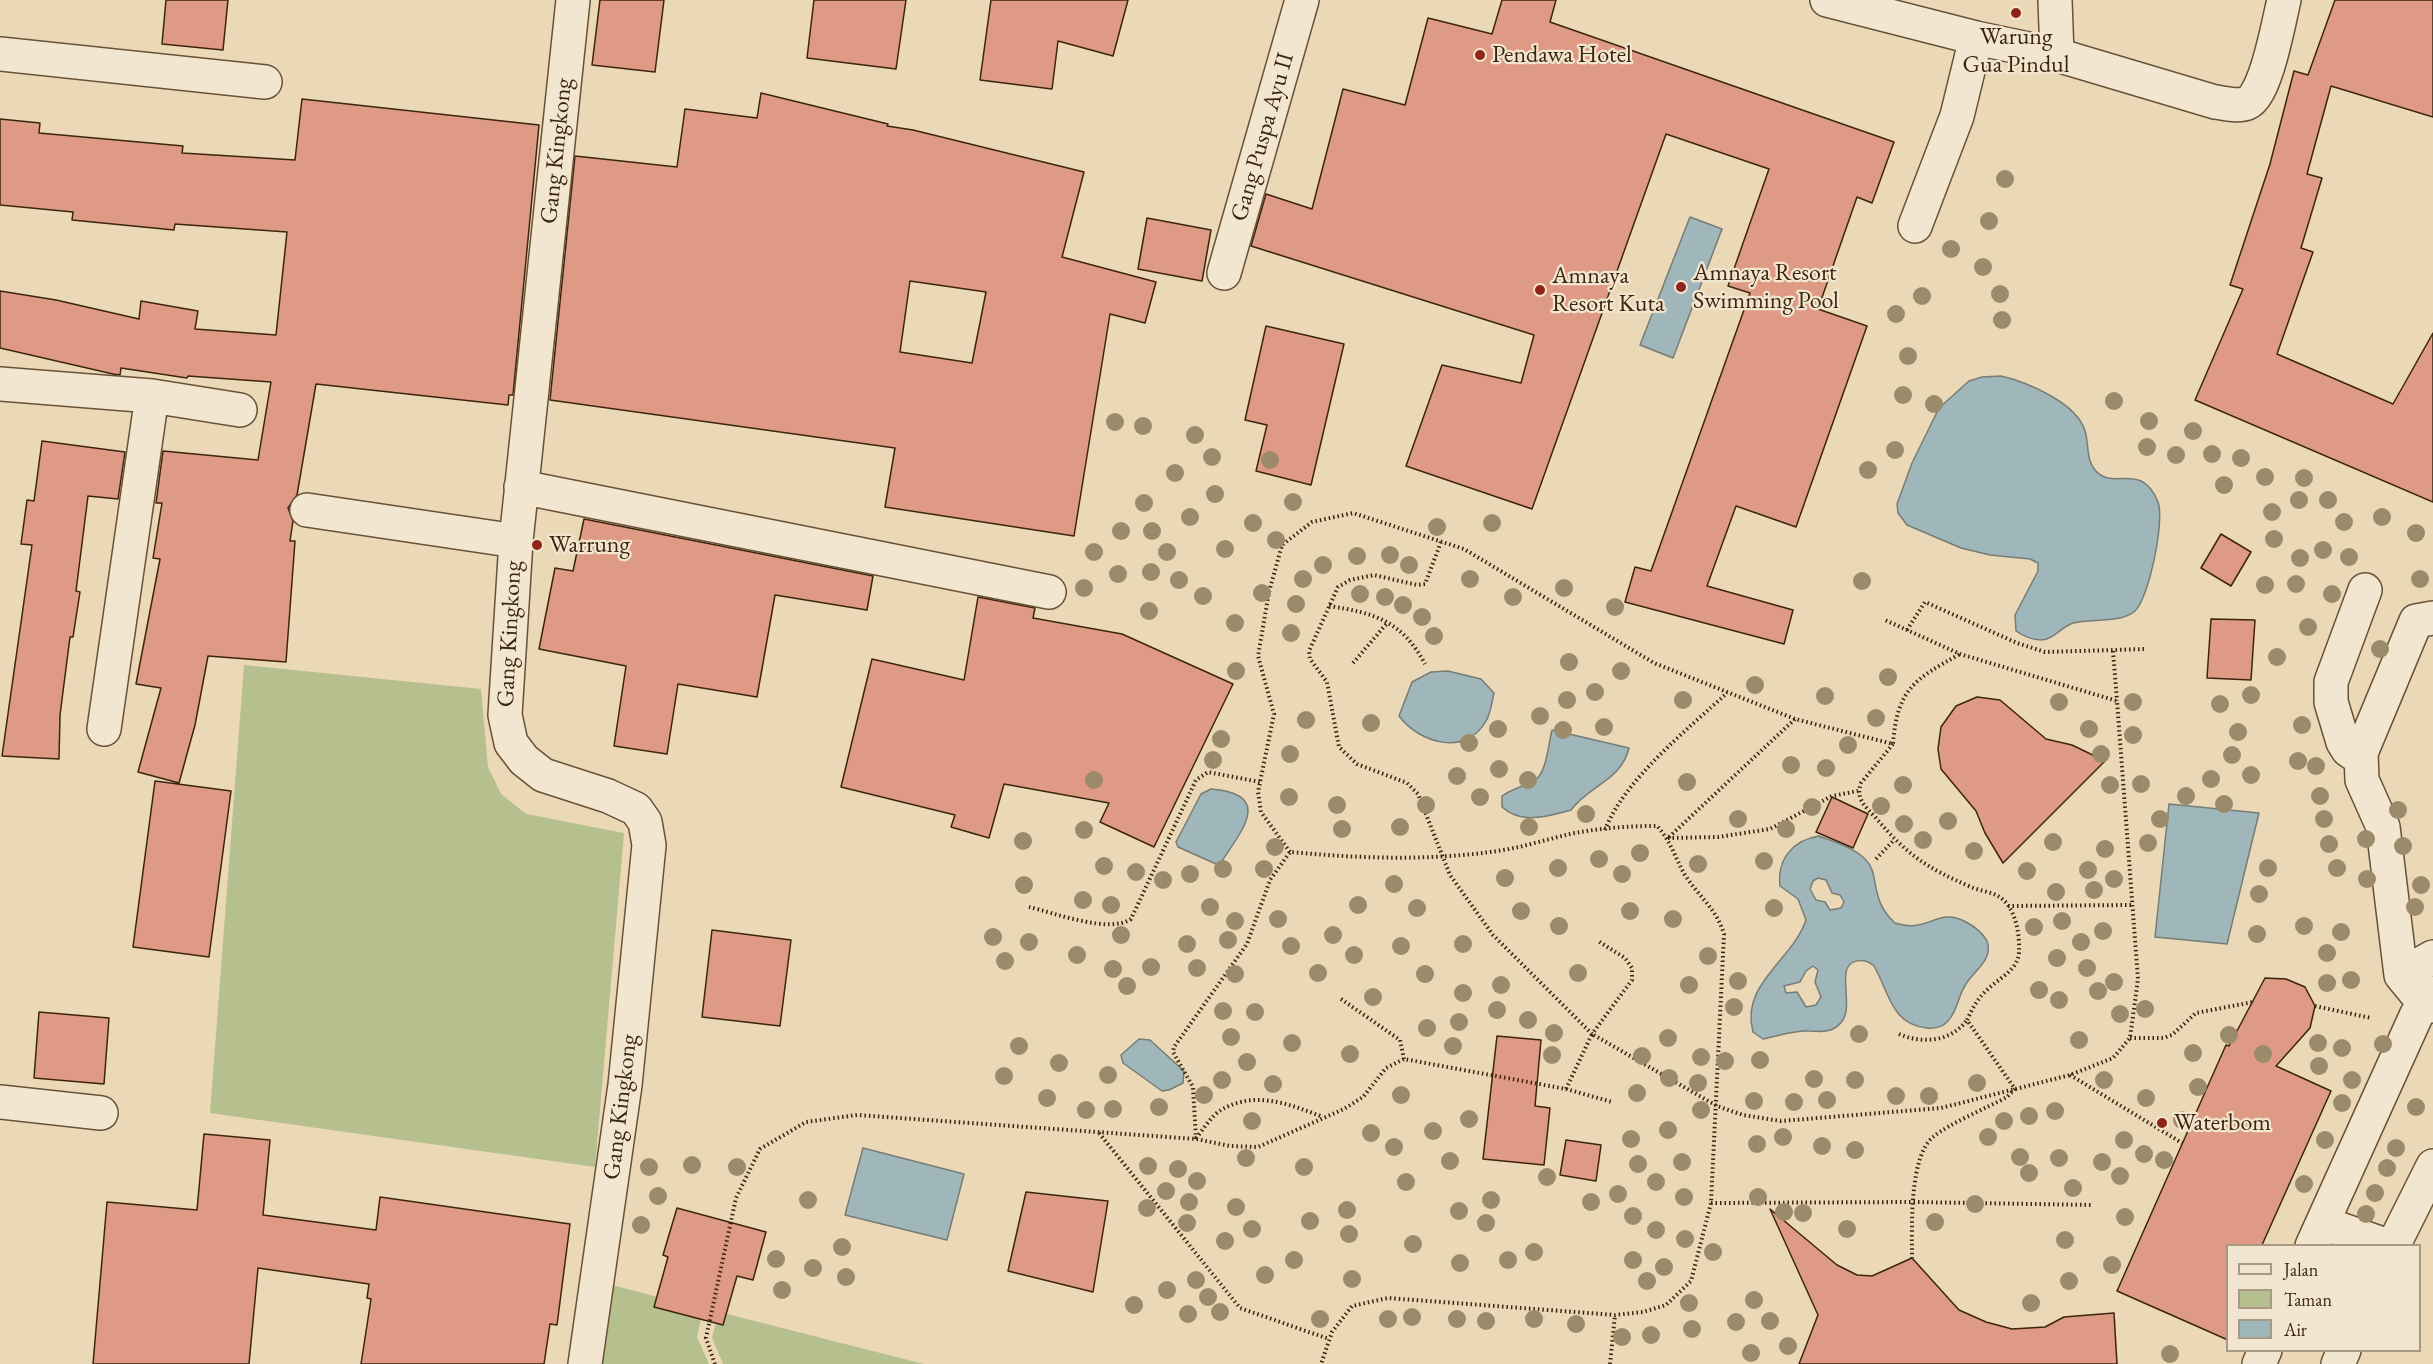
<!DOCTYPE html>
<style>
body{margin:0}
#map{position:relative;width:2433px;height:1364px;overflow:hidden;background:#ebd8b6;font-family:"EB Garamond",serif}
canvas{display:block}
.legend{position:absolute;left:2226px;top:1244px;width:195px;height:108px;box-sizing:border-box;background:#f2e6d0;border:2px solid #a99982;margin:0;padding:8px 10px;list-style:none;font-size:18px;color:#3c250d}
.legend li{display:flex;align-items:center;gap:12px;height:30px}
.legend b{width:30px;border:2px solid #a99982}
</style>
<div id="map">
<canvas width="2433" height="1364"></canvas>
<ul class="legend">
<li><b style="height:8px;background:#f2e6d0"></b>Jalan</li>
<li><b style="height:16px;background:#b6bf8e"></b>Taman</li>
<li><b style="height:16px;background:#9fb6bb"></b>Air</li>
</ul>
</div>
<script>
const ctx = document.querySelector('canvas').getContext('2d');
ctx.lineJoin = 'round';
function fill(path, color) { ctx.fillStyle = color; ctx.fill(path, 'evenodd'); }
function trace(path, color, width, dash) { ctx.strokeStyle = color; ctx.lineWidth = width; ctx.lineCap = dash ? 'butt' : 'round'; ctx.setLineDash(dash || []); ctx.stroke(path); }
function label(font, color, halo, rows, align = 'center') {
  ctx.font = font + ' "EB Garamond",serif'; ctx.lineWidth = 4.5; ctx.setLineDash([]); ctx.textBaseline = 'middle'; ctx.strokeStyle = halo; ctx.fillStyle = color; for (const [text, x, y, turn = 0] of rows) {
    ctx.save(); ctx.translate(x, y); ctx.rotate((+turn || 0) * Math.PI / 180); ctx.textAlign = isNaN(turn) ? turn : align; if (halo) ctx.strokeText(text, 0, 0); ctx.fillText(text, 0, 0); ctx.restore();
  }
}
fill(new Path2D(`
 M244,665L481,689L488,767L501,794L526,814L624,833L595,1167L210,1113Z
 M612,1285L703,1309L697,1337L709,1364H601Z
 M719,1312L924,1364H723L712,1338Z`), '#b6bf8e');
const water = new Path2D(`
 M1690,217L1722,229L1673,358L1640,345Z
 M2001,376C2027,382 2077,403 2085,431C2089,443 2086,460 2095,470C2113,492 2141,460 2158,502C2165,520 2149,598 2135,611C2120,624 2091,618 2073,623C2061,627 2053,640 2041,640C2032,640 2023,636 2016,631L2015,615L2038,571V563L2030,559L1990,555L1961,548L1907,525L1898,513L1897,504L1912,463L1939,408L1969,381L1982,377Z
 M1448,671L1481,679L1494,693C1492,701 1491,713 1486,721C1466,757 1419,743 1399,716L1412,682L1431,672Z
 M1552,730L1629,748C1621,781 1589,785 1571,810C1549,816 1521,825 1502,807V796C1512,789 1521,787 1532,782C1547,776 1548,745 1552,730Z
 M1211,789C1273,794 1243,829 1222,861L1216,864L1178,847L1176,842L1201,794Z
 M2169,804L2259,813L2227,944L2155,937Z
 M1819,836C1834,842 1855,848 1866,860C1880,874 1869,900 1895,923C1902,925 1911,927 1918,925C1937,921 1945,911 1966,922C1974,926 1987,936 1988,945C1991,961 1974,971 1966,984C1959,994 1958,1007 1951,1017C1946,1026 1937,1029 1927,1028C1891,1024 1890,994 1874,966C1865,958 1848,958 1846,973C1843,992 1855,1018 1833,1029C1825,1033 1817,1031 1809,1031C1793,1030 1779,1036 1763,1039L1753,1032C1740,984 1792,961 1806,920L1798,899L1780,886C1777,859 1793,840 1819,836ZM1818,878L1826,880L1832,893L1840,895L1844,902L1841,908L1830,910L1825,902L1816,900L1810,889L1813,881ZM1813,966L1818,970L1815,982L1821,997L1816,1005L1806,1007L1797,992L1786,993L1784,986L1800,982L1806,971Z
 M1139,1039L1150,1040L1184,1071L1183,1083L1169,1090L1162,1091L1123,1063L1121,1055Z
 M863,1148L964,1174L947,1240L845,1215Z`);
fill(water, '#9fb6bb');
trace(water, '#777c75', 1.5);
const building = new Path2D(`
 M166,0H228L223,50L162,44Z
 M600,0H664L655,72L592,65Z
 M814,0H906L896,69L807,58Z
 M991,0H1128L1113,56L1058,41L1052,89L980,80Z
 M1502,0H1556L1550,22L1894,142L1872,203L1857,197L1818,309L1867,326L1796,527L1736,506L1707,586L1793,610L1784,644L1625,602L1635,567L1651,571L1750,293L1728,286L1769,169L1666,134L1532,509L1406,466L1442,365L1521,383L1534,335L1251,246L1266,194L1312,209L1343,89L1405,105L1428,18L1492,34Z
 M2335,0H2433V117L2331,86L2307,174L2322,178L2301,248L2313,252L2277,354L2393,404L2433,333V502L2195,400L2243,289L2230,285L2270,164L2294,71L2308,75Z
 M761,93L888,124L887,126L913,130L1084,172L1062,257L1156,282L1145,323L1110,314L1074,536L885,507L895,448L550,400L575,156L677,167L685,109L757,118ZM910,281L986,292L972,363L900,352Z
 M302,99L539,125L513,395H509L508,405L316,384L297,495L288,508L293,521L290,541H295L286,662L208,656L195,725L179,783L138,772L161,688L136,684L160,559L153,558L162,503H156L163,451L258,460L271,382L188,376L187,378L121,368L120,375L113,374L0,348V291L56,300L139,319L141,301L198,311L195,329L276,335L287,232L175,224L174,230L72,220L73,212L0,205V119L40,123L39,133L183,146L182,153L295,160Z
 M1147,218L1211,230L1202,281L1138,269Z
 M1266,326L1344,344L1311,485L1256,471L1267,425L1245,420Z
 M42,441L125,452L118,499L88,496L76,591L80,592L73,637H70L60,715L59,759L2,756L32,545L21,544L27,500L34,501Z
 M584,519L873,576L867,610L775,595L757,697L678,684L667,754L614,746L626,666L539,649L555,568L573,571Z
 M2221,534L2251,552L2231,586L2201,568Z
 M978,597L1035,608L1033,618L1122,634L1233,684L1154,847L1100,822L1109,803L1004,784L989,838L951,827L955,815L841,787L872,659L964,680Z
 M2211,619L2255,620L2251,680L2207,678Z
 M1977,697L2000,700L2046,739L2072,745L2105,761L2003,863L1985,833L1976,811L1941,769L1938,749L1941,727L1956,706Z
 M155,781L231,791L209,957L133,947Z
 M1832,797L1868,814L1853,848L1816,832Z
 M712,930L791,940L780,1026L702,1017Z
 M2265,978L2286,979L2305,987L2315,1006L2310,1028L2276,1066L2331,1091L2262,1245H2228V1340L2117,1291L2226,1045L2229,1046Z
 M39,1012L109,1018L104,1084L34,1078Z
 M1497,1036L1541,1040L1535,1106L1550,1108L1544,1165L1483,1159Z
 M204,1134L270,1140L263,1215L376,1230L380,1197L570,1224L557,1325L550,1324L544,1364H361L371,1299L367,1298L369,1284L258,1268L249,1364H93L107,1202L197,1210Z
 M1566,1140L1601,1145L1596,1181L1560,1175Z
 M1026,1192L1108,1201L1093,1292L1008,1271Z
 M677,1208L766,1232L753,1280L737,1276L723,1325L654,1307L668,1257L663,1255Z
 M1770,1209L1837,1265L1857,1275L1872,1276L1912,1258L1959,1310L1986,1322L2012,1329L2045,1327L2064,1317L2114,1313L2117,1364H1799L1818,1315Z`);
fill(building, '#df9a86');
trace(building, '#3c250d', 1.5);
const minor = new Path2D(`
 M573,0L516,541L505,715L511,743L524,760L543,775L608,796L636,809L645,822L649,845L625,1085L585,1364
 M1827,0L1976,38L2057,55L2215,102C2225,103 2238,107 2247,103C2266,96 2279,20 2284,0
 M2055,0L2057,55
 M0,54L265,82
 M1915,226L1957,116L1976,38
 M1224,273L1302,0
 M0,384L152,396L240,410
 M521,487L1049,592
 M307,510L516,541
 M2433,618L2416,621L2361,753L2362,780L2383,827L2401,975L2424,1003L2433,993
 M104,729L152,396
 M2361,759L2348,750L2343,742L2331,702V682L2365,590
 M2401,975L2433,957
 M0,1102L101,1113
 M2323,1223L2388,1246
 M2312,1246L2416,1016L2424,1003L2433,1006
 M2393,1246L2433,1166
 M2259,1364L2265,1350
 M2338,1364L2344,1350`);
trace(minor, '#685237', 36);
trace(new Path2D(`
 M1441,542L1425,584L1417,585L1374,575L1350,580L1338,587L1309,651L1310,659L1327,682L1339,747L1357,764L1407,783L1418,794L1450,875L1493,935L1592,1034L1632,980V968L1625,958L1598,941
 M1329,606C1375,613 1402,621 1425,664
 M1907,630L1925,602L2017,643L2045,652L2146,649
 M2113,651L2117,701
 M1353,663L1388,622
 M1893,744L1861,783C1855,799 1866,807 1876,818C1907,855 1927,868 1971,887C1980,891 1993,892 2001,898C2016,909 2020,935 2019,953C2017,971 1999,978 1987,990C1978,998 1972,1009 1967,1020L2015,1089L2007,1097C1987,1108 1950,1123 1933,1137C1909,1157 1912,1228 1912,1258
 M1605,830C1624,780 1688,729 1727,693
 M1669,837L1795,719
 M1668,838L1718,837L1770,829L1832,796L1858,791
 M1290,852L1261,812L1258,792L1274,714L1258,656L1269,592L1282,545L1312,522L1353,513L1464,549L1654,663L1795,719L1893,744C1897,689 1915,679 1960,654
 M1876,859L1894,840
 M2008,906L2132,905
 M1029,907C1055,913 1109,934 1131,919L1196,780L1208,772L1260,782
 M1341,999L1400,1040L1404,1059
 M2315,1006L2371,1018
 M1899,1034C1922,1044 1951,1042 1967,1020
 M2130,1038H2163L2172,1035L2196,1013L2253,1002
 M2070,1075L2182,1143
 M1566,1089L1612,1102
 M1099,1133L1240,1308L1329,1339
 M1196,1138C1203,1130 1211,1116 1221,1110C1255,1090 1289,1104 1323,1117
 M1196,1139L1193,1087L1173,1052L1174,1047L1247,944L1270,880L1290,852C1357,858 1423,861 1490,852C1517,849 1544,840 1570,834C1599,828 1628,826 1657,826C1671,841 1675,858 1685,875C1699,897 1716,908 1724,934L1711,1203L1691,1281L1666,1305L1643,1312L1615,1315L1388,1298L1352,1306L1332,1332L1321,1364
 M1711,1203L1913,1202L2093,1205
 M715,1364L706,1338L736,1198L760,1149L806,1122L857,1115L1196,1139L1230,1146L1258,1147L1344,1109L1363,1097L1386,1068L1404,1059L1566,1089L1592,1034L1717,1106L1743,1115L1781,1121L1941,1108L2070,1075L2113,1058L2130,1038L2138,979L2117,701L1960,654L1885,620
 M1610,1364L1615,1315`), '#3c250d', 4, [1.5, 3]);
trace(minor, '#f2e6d0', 33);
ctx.fillStyle = '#9b8b6b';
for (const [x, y] of [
 [2005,179],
 [1989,221],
 [1951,249],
 [1983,267],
 [2000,294],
 [1922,296],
 [1896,314],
 [2002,320],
 [1908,356],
 [1903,395],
 [2114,401],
 [1934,404],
 [2149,421],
 [1115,422],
 [1143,426],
 [2193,431],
 [1195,435],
 [2147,447],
 [1895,450],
 [2212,454],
 [2176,455],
 [1212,457],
 [2241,458],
 [1270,460],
 [1868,470],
 [1175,473],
 [2265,477],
 [2304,478],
 [2224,485],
 [1215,494],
 [2299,500],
 [2328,500],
 [1293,502],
 [1144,503],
 [2272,512],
 [1190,517],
 [2382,517],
 [2344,522],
 [1253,523],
 [1492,523],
 [1437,527],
 [1121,531],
 [1152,531],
 [2416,533],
 [2274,539],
 [1276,540],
 [1225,549],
 [2323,550],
 [1094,552],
 [1167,552],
 [1390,555],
 [1357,556],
 [2349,557],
 [2300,558],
 [1323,565],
 [1409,565],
 [1151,572],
 [1118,574],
 [1303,579],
 [1470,579],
 [2420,579],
 [1179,580],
 [1862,581],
 [2296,584],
 [2265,585],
 [1084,588],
 [1564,588],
 [1262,593],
 [1360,594],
 [2332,594],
 [1203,596],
 [1385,597],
 [1513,597],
 [1296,604],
 [1403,605],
 [1615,607],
 [1149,611],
 [1422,617],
 [1235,623],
 [2308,627],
 [1291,633],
 [1434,636],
 [2380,649],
 [2277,657],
 [1569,662],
 [1236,671],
 [1621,671],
 [1888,677],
 [1755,685],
 [1595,692],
 [2251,695],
 [1825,696],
 [1567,700],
 [1683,700],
 [2059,702],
 [2133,702],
 [2220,704],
 [1540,716],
 [1876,718],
 [1306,720],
 [1371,723],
 [2302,725],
 [1604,727],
 [1498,729],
 [2089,729],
 [1563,730],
 [2238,732],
 [2133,735],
 [1221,739],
 [1469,743],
 [1848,745],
 [1290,754],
 [2101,754],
 [2232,755],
 [1213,760],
 [2298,761],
 [1791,765],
 [2316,766],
 [1826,768],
 [1499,769],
 [2251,775],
 [1457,776],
 [2211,779],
 [1094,780],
 [1528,780],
 [1687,782],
 [2141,784],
 [1903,785],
 [2110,785],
 [2186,796],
 [2320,796],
 [1289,797],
 [1480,797],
 [2224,804],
 [1337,805],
 [1426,805],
 [1881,806],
 [1812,807],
 [2398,810],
 [1586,814],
 [1738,819],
 [2160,819],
 [2324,819],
 [1948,821],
 [1904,824],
 [1400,827],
 [1529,827],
 [1342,829],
 [1786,829],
 [1084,830],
 [2366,839],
 [1923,840],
 [1023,841],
 [2053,842],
 [2148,843],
 [2329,844],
 [2403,846],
 [1275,847],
 [2105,849],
 [1974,851],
 [1640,853],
 [1599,859],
 [1764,861],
 [1698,864],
 [1104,866],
 [1558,868],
 [2268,868],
 [2337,868],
 [1223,869],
 [1264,869],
 [2088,870],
 [2027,871],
 [1136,872],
 [1190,874],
 [1622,874],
 [1505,878],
 [2114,879],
 [2367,879],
 [1163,880],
 [1394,884],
 [1024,885],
 [2421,885],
 [2094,890],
 [2056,892],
 [2259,894],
 [1083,900],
 [1111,905],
 [1358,905],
 [1210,907],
 [2415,907],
 [1417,908],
 [1774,908],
 [1521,911],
 [1630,911],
 [1278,919],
 [1673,919],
 [1235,921],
 [2062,921],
 [1559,926],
 [2304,926],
 [2034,927],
 [2103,931],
 [2341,932],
 [2257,934],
 [1121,935],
 [1333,935],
 [993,937],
 [1228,940],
 [1029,942],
 [2081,942],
 [1187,944],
 [1463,944],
 [1291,946],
 [1401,946],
 [2327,953],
 [1077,955],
 [1354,955],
 [1708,956],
 [2057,958],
 [1005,961],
 [1151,967],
 [1197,968],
 [2087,968],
 [1113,969],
 [1318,973],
 [1578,973],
 [1235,974],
 [1425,974],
 [2351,980],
 [1738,981],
 [2114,982],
 [2327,983],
 [1501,985],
 [1689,985],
 [1127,986],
 [2039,990],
 [2098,991],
 [1463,993],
 [1373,997],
 [2059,1000],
 [1734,1007],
 [2145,1009],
 [1497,1010],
 [1223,1011],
 [1255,1012],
 [2120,1014],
 [1528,1020],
 [1459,1022],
 [1427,1028],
 [1554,1033],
 [1859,1034],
 [2229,1035],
 [1231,1037],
 [1668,1038],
 [2079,1040],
 [1292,1043],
 [2318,1043],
 [2383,1044],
 [1019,1046],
 [1453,1046],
 [2342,1048],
 [2193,1053],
 [1350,1054],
 [2263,1054],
 [1552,1055],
 [1642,1056],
 [1701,1057],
 [1760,1060],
 [1725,1061],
 [1247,1062],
 [1059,1063],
 [2319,1066],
 [1108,1075],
 [1004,1076],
 [1669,1078],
 [1814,1079],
 [1222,1080],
 [1855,1080],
 [2104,1080],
 [2352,1080],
 [1698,1083],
 [1977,1083],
 [1273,1084],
 [2198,1087],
 [1637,1093],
 [1204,1095],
 [1401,1095],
 [1896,1096],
 [1929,1096],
 [1047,1098],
 [2146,1098],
 [1827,1100],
 [1754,1101],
 [1794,1102],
 [2342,1103],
 [1159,1107],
 [2416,1107],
 [1113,1109],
 [1086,1110],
 [1701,1110],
 [2055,1111],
 [2029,1116],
 [1469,1119],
 [2182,1120],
 [1252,1121],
 [2004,1121],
 [1668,1130],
 [1433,1131],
 [1371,1133],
 [1783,1137],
 [1988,1137],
 [1631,1139],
 [2124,1140],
 [2325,1140],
 [1757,1144],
 [1822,1146],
 [1394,1147],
 [2396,1148],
 [1855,1150],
 [2144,1154],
 [2020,1157],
 [1246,1158],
 [2059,1158],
 [2164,1160],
 [1450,1161],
 [1682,1162],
 [2102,1162],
 [1638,1164],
 [692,1165],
 [1148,1166],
 [649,1167],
 [737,1167],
 [1304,1167],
 [2387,1168],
 [1178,1169],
 [2029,1173],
 [2120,1176],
 [1547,1177],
 [1197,1181],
 [1406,1182],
 [1656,1182],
 [2304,1184],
 [2073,1188],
 [1166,1191],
 [2375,1193],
 [1618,1194],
 [658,1196],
 [1684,1197],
 [1758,1197],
 [808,1200],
 [1491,1200],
 [1189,1202],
 [1591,1202],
 [1975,1204],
 [1236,1207],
 [1147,1208],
 [1347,1210],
 [1459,1211],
 [1784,1212],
 [1803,1213],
 [2366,1214],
 [1633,1216],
 [2125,1217],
 [1310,1221],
 [1935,1222],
 [1187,1223],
 [1486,1223],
 [641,1225],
 [1252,1229],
 [1847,1229],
 [1656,1230],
 [1349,1234],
 [1685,1239],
 [2065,1240],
 [1225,1241],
 [1413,1244],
 [842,1247],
 [1534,1252],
 [1713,1252],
 [776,1259],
 [1294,1260],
 [1508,1260],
 [1633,1260],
 [1460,1263],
 [2112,1265],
 [1664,1267],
 [813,1268],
 [1265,1275],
 [846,1277],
 [1352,1279],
 [1196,1280],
 [1647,1281],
 [2069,1281],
 [782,1290],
 [1167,1290],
 [1208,1297],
 [1754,1300],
 [1689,1303],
 [2031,1303],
 [1134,1305],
 [1220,1312],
 [1188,1314],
 [1412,1317],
 [1320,1319],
 [1388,1319],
 [1457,1319],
 [1534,1319],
 [1486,1321],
 [1770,1321],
 [1736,1322],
 [1576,1324],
 [1692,1329],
 [1651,1335],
 [1622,1337],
 [1788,1346],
 [1751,1353],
 [2170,1354]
]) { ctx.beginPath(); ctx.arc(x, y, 9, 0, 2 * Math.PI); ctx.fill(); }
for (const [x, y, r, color] of [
 [2016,13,6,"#8f2418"],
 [1480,55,6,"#8f2418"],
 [1681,287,6,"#8f2418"],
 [1540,290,6,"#8f2418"],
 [537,545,6,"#8f2418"],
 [2162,1123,6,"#8f2418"]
]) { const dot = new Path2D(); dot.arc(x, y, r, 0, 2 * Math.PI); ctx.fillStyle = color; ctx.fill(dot); trace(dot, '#f2e6d0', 2); }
label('24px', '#3c250d', '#f2e6d0', [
 ["Warung",2016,37,"center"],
 ["Gua Pindul",2016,65,"center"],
 ["Pendawa Hotel",1492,55],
 ["Amnaya Resort",1693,273],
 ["Swimming Pool",1693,301],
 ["Amnaya",1552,276],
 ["Resort Kuta",1552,304],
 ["Warrung",549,545],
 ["Waterbom",2174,1123]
], 'left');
label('24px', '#3c250d', '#f2e6d0', [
 ["Gang Puspa Ayu II",1263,137,-74],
 ["Gang Kingkong",557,151,-84],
 ["Gang Kingkong",510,634,-87],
 ["Gang Kingkong",621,1107,-83]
]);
</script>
